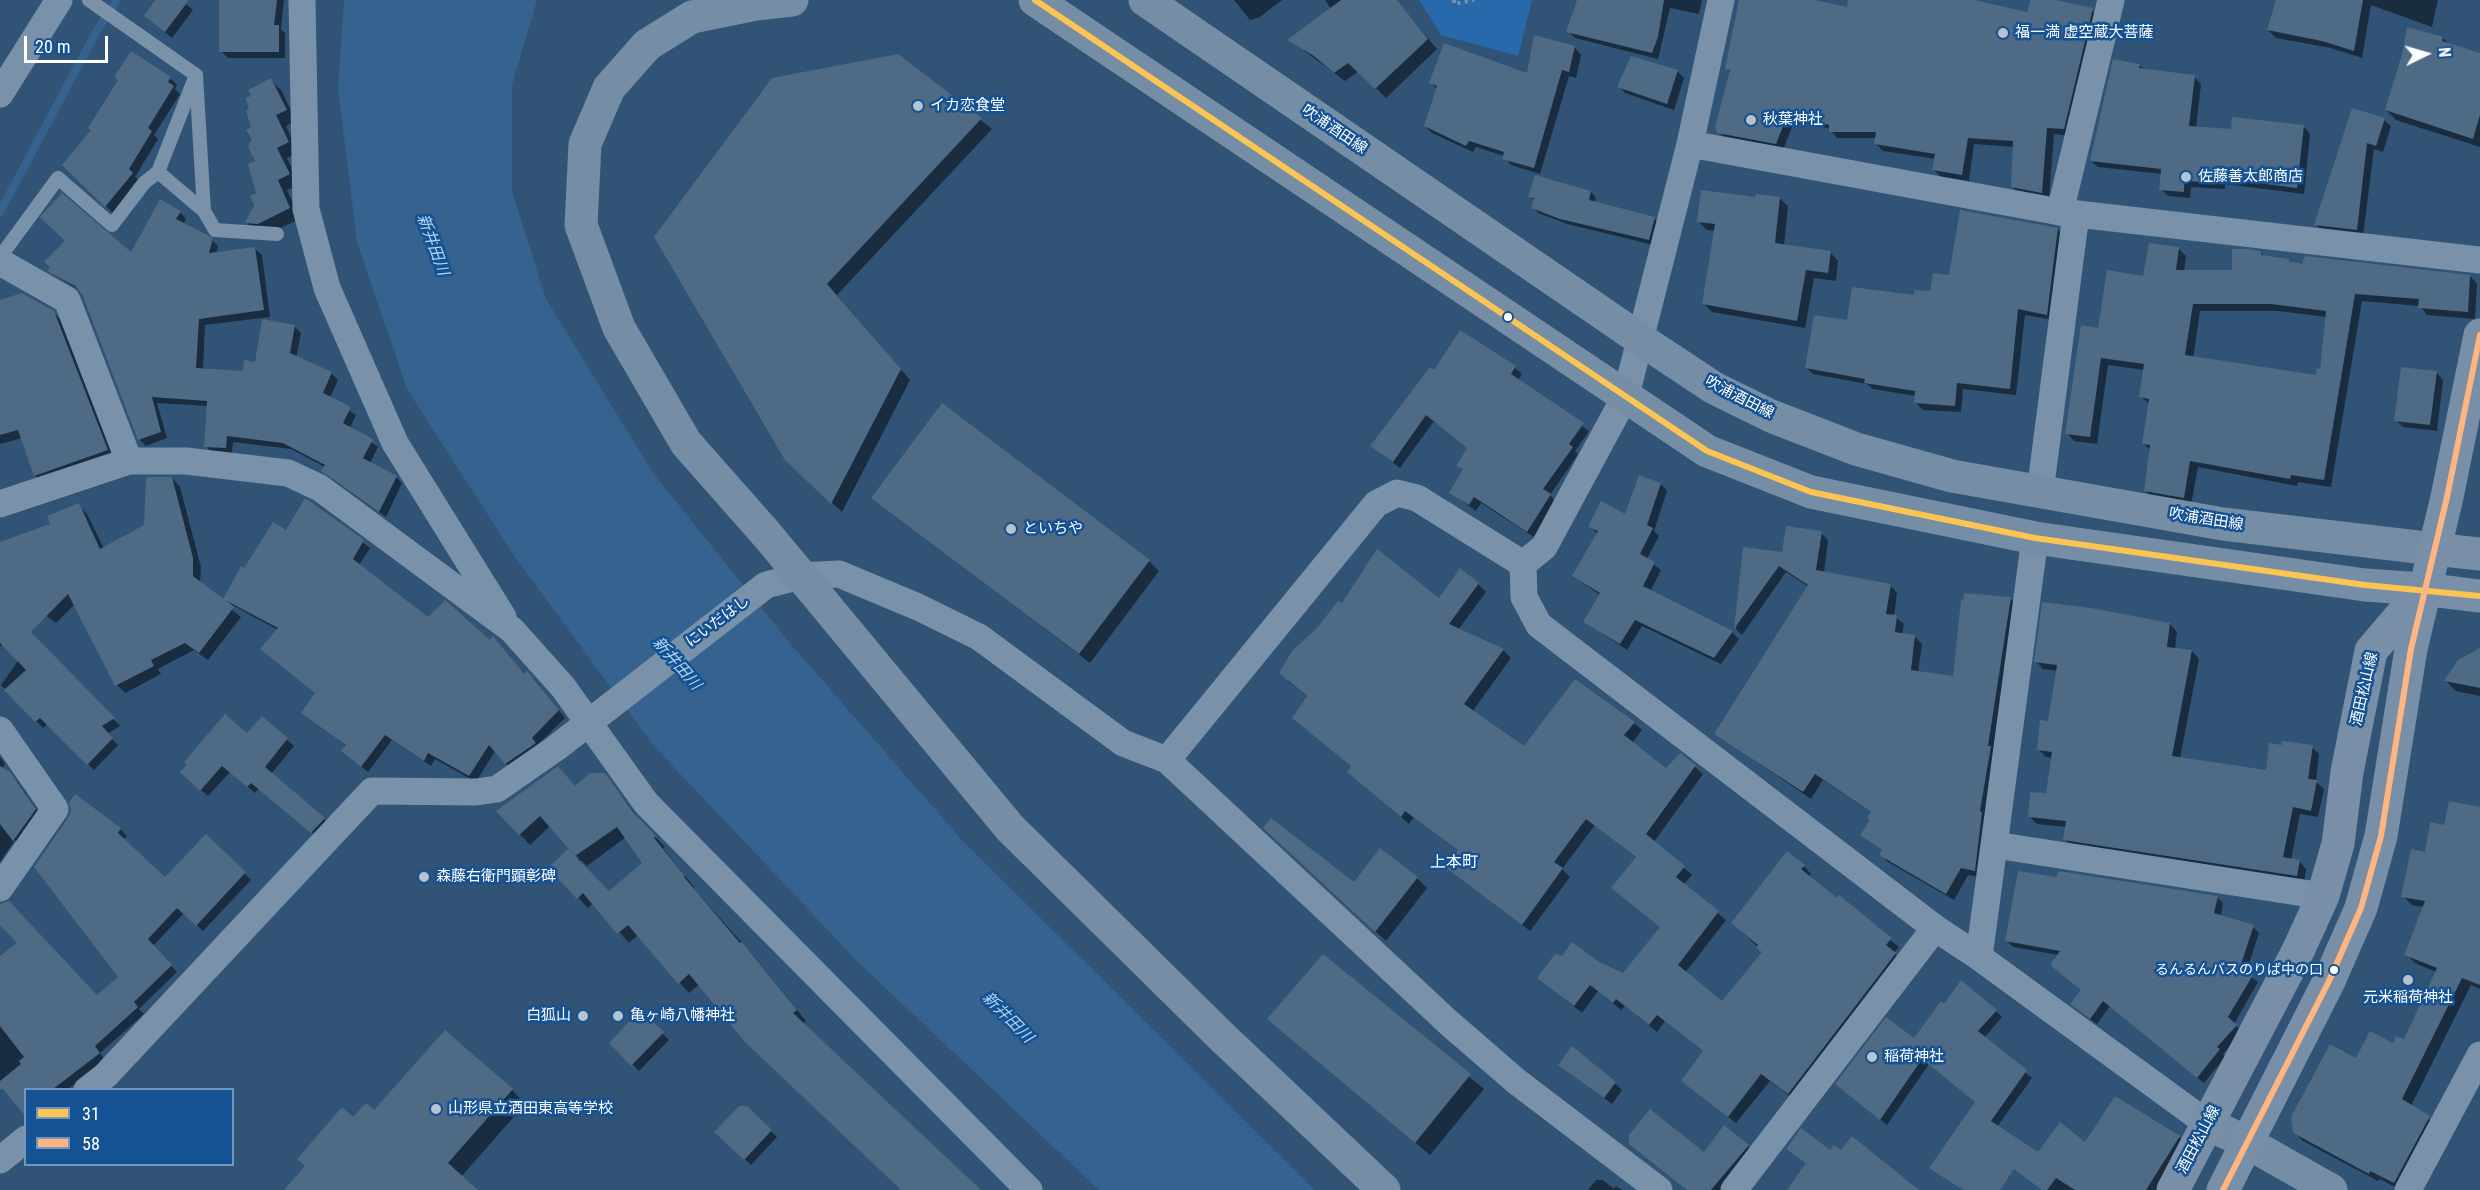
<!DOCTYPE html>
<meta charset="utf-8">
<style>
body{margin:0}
#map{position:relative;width:2480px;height:1190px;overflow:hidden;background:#315376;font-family:"Roboto Condensed",sans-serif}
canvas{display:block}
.legend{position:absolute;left:24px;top:1088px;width:210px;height:78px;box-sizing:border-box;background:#145293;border:2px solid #7297be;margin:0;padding:8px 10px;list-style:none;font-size:18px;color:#fff}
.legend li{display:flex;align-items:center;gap:12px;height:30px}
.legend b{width:30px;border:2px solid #7297be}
.north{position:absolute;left:2396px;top:24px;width:60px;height:60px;-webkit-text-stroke:4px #145293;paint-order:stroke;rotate:85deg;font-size:16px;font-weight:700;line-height:24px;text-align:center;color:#fff}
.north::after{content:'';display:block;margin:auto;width:21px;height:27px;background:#fff;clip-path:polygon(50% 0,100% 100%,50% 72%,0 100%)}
.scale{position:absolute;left:24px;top:36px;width:84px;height:27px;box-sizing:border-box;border:3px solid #fff;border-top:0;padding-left:8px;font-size:18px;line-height:21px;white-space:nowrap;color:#fff;-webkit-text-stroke:4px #145293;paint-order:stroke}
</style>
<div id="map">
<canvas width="2480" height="1190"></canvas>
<ul class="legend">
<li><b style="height:8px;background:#fcc553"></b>31</li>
<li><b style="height:8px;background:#ffb580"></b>58</li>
</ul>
<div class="north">N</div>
<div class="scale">20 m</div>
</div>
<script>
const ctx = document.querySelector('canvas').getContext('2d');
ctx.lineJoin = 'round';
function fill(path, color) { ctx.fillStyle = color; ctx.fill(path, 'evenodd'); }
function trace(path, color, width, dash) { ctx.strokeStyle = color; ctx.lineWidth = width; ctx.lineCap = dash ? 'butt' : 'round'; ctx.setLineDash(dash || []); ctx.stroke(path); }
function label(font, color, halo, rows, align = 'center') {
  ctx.font = font + ' "Roboto Condensed","Noto Sans JP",sans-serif'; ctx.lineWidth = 5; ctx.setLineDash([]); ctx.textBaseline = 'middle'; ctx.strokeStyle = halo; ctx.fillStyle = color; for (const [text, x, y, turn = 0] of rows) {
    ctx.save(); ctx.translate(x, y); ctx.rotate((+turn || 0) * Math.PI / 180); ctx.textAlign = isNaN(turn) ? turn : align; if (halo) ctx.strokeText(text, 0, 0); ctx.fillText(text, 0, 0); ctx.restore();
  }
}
fill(new Path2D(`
 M1419,0H1532L1518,56L1441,35Z`), '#2769aa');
fill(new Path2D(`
 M344,0H537L512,85V191L546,299L653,473L788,641L962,840L1315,1190H1099L858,962L653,745L515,557L407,389L357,242L338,89Z`), '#366290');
fill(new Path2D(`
 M157,0H181L193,10L172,38L146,16Z
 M221,0H284L281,29L285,33V58H228L221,51Z
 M1234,0H1282L1260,17L1250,20Z
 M1325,0H1396L1437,49L1386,98L1359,71L1345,81L1290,40L1331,9Z
 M1578,0H1702L1699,14L1670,8L1658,59L1575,38L1568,31Z
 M1741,0H1808L1848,9L1850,0H1967L2028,14L2032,0H2049L2092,10L2099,17L2071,136L2054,134L2049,199L2019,194L2012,186L2015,147L1974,144L1969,181L1941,177L1934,170L1936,159L1883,151L1876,144L1877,138H1837L1830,129L1795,119L1783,150L1726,140L1719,132L1730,72L1727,68Z
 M2298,0H2438L2432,27L2371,5L2362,58L2331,48L2276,38L2268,30Z
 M1535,36L1575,48L1581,55L1576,78L1569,76L1540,174L1511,165L1504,156L1476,147L1473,152L1432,133L1425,126L1437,89L1431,83L1528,75Z
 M2443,38L2450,45L2480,55V147L2396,120L2386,110Z
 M898,55L992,129L837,295L910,380L842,512L797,470L655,237Z
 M2139,65L2145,70L2194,77L2201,84L2196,128L2232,130L2304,127L2310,134L2304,194L2225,184V189L2191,187L2190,198L2168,196L2161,189L2162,174L2098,167L2091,161Z
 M1677,71L1684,78L1674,110L1625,93L1619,86Z
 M170,78L177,85L175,89L180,94L154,135L158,139L135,177L139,180L113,213L64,165L92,131L119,81Z
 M271,80L281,90L296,121L286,126L298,153L287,158L299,185L287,190L300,219L269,233H257L247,223L258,194L253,96Z
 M2353,110L2384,120L2391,126L2383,152L2374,149L2363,236L2323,231L2316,225Z
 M1591,192L1596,198L1594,203L1654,218L1660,224L1654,245L1567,224L1538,213L1533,207L1535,201L1530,196Z
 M1779,198L1788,206L1784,246L1830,252L1838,261L1836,281L1814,278L1805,328L1712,312L1704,304L1715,231L1707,230L1698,221Z
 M180,212L186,219L183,225L212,240L218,246L216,254L255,249L262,255L270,317L205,325L203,370L245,372L294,326L301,333L296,358L331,373L338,380L330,398L356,415L350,428L378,447L370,463L396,477L402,483L386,517L329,477L323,471L325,467L291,449L233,442L232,454L212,453L206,446L208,406L157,403L167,438L146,446L139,439L81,291L49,271L131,254Z
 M2058,229L2064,236L2054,320L2025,315L2016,395L1963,389L1961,412L1923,410L1916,403V396L1873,389L1867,384L1813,374L1807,368L1849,322L1931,293L1950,277Z
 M2179,249L2186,256L2184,272H2233L2260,252L2265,257L2288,260L2303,266L2470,276L2477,284L2475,319L2427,315L2420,306L2362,301L2331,487L2298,482L2297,486L2198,467L2191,505L2153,498L2145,490L2151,451L2143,443L2150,404L2141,397L2145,370L2108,365L2097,444L2074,441L2067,433L2099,329L2145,278ZM2200,311H2279L2327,317L2321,370L2317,376L2193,358Z
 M0,302L53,312L61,320L114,458L42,483L35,475L22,438L0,444Z
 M1460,332L1515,368L1522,374L1518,380L1589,431L1575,451L1578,454L1550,495L1556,502L1534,537L1481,503L1476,511L1451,493L1464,471L1458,465L1468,448L1434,421L1400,468L1372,446L1434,372Z
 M2437,373L2443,380L2437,431L2403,427L2396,420Z
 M172,478L180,487L201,567L200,584L241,617L208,660L194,650L158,669L161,674L125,693L117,685L75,604L56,623L34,607L0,647V549L52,525L78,505L87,514L104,549L146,526Z
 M1661,484L1667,491L1654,531L1659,536L1647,559L1661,570L1650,592L1732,632L1739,639L1721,664L1642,626L1627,650L1585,622L1600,595L1573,576L1598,534L1590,526L1626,516Z
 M873,498L1149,561L1159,571L1090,663Z
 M311,503L370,548L359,565L428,619L534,679L565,718L512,770L495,751L476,782L435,759L431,766L392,740L368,772L350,757L347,746L303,712L316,693L278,630L232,605L225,598L245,570L286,532Z
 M1821,533L1828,540L1824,573L1890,585L1897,593L1894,616L1904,624L1902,635L1915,637L1922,644L1918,672L1955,678L2011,599L2018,606L1981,877L1968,875L1954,900L1888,862L1881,855L1883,851L1861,835L1871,820L1872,813L1823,780L1811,799L1716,734L1809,587L1786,572L1742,635L1736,629L1744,549L1784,554Z
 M1478,584L1486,592L1458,630L1503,650L1511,658L1472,712L1525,748L1634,723L1642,730L1632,743L1667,770L1695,767L1703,774L1654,842L1692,875L1683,885L1726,920L1685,973L1723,1003L1764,953L1733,923L1804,866L1811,874L1809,877L1899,947L1894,953L1903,962L1796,1101L1770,1081L1736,1123L1683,1081L1704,1052L1665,1021L1657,1032L1625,1006L1621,1010L1598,991L1582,1013L1539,978L1598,963L1623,975L1661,928L1637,858L1595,825L1562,869L1570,877L1530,931L1447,867L1459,851L1414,817L1409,824L1349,772L1353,767L1294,718L1308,697L1288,681L1343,605L1440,601Z
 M2170,624L2177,632L2175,649L2192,651L2199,659L2180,758L2267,772L2312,747L2319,754L2316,782L2324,789L2318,817L2300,814L2291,860L2299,861L2306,869L2304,883L2072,846L2064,839L2066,827L2037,824L2030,817L2047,795L2053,758L2046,757L2038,749L2049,723L2058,671L2043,669L2036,661Z
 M35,637L120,726L107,734L118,745L94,770L47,724L43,728L1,685Z
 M2480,651V696L2456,691L2446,681Z
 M262,718L294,746L271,774L331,825L319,838L259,788L255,793L230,772L208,796L188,779L247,735Z
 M0,757L5,764L2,769L17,781L42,817L21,846L15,840L0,862Z
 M605,775L643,824L665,847L663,848L694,887L693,888L752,954L806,1021L802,1024L979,1190H903L700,984L689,993L638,935L629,943L593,903L588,908L550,868L580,859L550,826L530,845L498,811L576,787ZM626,837L644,864L609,893L579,862L581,860L587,866Z
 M76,796L120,829L127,836L123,840L165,879L206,836L251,880L203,931L184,913L153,946L177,972L139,1009L144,1014L100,1053L105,1060L67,1090H26L0,1084V958L19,943L0,923V914L97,997L120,977L69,819Z
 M2480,808V989L2471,985L2411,1106L2438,1126L2401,1190L2380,1179L2378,1181L2303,1141L2294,1132L2357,1060L2405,1041L2436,972L2415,963L2406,954L2424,907L2412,905L2403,896L2426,854L2446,826Z
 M1276,839L1354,884L1417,878L1427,888L1386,941Z
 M2217,897L2223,903L2221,916L2253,927L2259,933L2246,973L2258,982L2234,1024L2242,1032L2223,1054L2225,1057L2204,1083L2110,1006L2097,1024L2078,1010L2082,990L2059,955L2013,947L2007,941Z
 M1323,956L1484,1089L1430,1155L1269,1019Z
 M1944,1006L1996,1011L2002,1017L1984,1038L2032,1078L1997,1127L1989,1190H1963L1958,1187L1976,1102L1929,1064L1887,1125L1837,1084L1914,1041Z
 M640,1012L669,1040L639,1071L611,1043Z
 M1567,1071L1615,1083L1622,1090L1612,1104Z
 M512,1090L525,1104L461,1177L476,1190H302L354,1119L374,1112Z
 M747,1108L777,1137L751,1165L716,1132Z
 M2179,1137L2186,1144L2157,1190H2042L2038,1154L2086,1144Z
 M1748,1146L1755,1152L1724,1190H1688L1704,1154Z
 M1596,1180H1603L1614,1189L1616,1186L1622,1190H1588Z`), '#0007');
trace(new Path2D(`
 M0,212L96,32L117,0`), '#366290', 8);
fill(new Path2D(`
 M155,0H189L165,32L144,16Z
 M219,0H277L274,25H279V52H219Z
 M1341,0H1397L1428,39L1375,89L1348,63L1334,73L1314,56L1287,40Z
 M1577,0H1664L1658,37L1652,53L1566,32Z
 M1739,0H1815L1847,7L1848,0H1974L2027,12L2030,0H2056L2093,8L2064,129L2047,128L2042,193L2011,187L2013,141L1968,138L1962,175L1932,170L1935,154L1874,144L1876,132H1829V125L1788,113L1776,144L1717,133L1715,127L1730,70L1725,69Z
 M2276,0H2363L2354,51L2322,41L2267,30Z
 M2407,27L2443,37L2442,41L2480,53V115L2473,139L2385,110L2403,51Z
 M1534,35L1575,46L1569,72L1562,70L1534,168L1502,159L1504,152L1469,141L1466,146L1424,126L1437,86L1429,83L1444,43L1527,73Z
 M131,51L171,77L168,82L174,86L148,128L152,131L129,169L133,173L105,207L62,165L91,130L88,128L118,80L114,77Z
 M898,54L982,118L827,284L901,369L831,504L785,460L654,237L772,78Z
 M1631,56L1678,70L1667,104L1617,87Z
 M2113,59L2140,64L2139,68L2195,75L2189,126L2231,129L2232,117L2304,125L2297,188L2219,178V183L2184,181V192L2159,190L2161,169L2090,161Z
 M271,78L287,110L276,115L289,142L277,148L290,174L278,180L290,208L258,224L245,223L254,205L250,196L256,193L248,164L255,161L248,146L252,139L246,130L251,127L246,111L249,107L245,98L251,96L248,90Z
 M2352,108L2385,118L2376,146L2367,143L2357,230L2314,225Z
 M1535,175L1591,191L1589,200L1655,217L1649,240L1560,219L1531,208L1534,198L1528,197Z
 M1701,190L1755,197L1756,194L1780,197L1775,243L1831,251L1828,273L1806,270L1797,321L1702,304L1715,224L1697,222Z
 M62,193L131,252L160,199L181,211L176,219L213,238L209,253L255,247L264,310L199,319L196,368L243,371L244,360L255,362L262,319L295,325L290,353L332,372L323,393L351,407L343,423L373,439L363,458L397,476L379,512L321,471L325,465L283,443L227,436L226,448L204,447L207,401L152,397L161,432L138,440L82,294L75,286L47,271L50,267L44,262L65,241L40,217Z
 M1960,210L2058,228L2047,315L2018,309L2010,389L1957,383L1955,406L1914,403L1915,391L1864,383L1865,379L1805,368L1814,315L1847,320L1852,287L1914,295V290L1930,291L1933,273L1949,275Z
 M2149,243L2179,247L2176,270H2232V249H2248L2261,251V255L2289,259V261L2302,264L2305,256L2470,275L2468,312L2418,308L2419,299L2355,294L2324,480L2291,475L2290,479L2190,461L2184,498L2144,491L2150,445L2142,444L2149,399L2139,397L2144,364L2101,358L2090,437L2065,434L2081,325L2098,328L2107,270L2143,276ZM2193,304H2271L2326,311L2320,369L2317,368L2316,375L2185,355Z
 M22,293L54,311L108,450L34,476L18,430L0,435V300Z
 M1460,330L1516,366L1511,374L1584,423L1569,444L1573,447L1543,489L1551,494L1527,532L1474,497L1469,505L1449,493L1463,469L1456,466L1467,448L1426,415L1393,462L1370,446L1430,367L1434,370Z
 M2401,367L2437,371L2430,425L2394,421Z
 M942,403L1150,560L1079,654L871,498Z
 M1639,475L1661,483L1647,525L1653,528L1640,554L1655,562L1643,586L1733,631L1714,658L1635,620L1620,644L1583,622L1600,593L1572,576L1598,531L1588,527L1601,501L1625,514Z
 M146,477H172L193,558V576L234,607L199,653L185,643L151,660L154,666L115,686L68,594L31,632L115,718L102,726L113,738L87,765L40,718L35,722L4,690L26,670L0,643V542L50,524L47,516L79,503L100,549L144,525Z
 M305,498L364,540L353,559L398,594L428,617L445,600L490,640L493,636L524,674L527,671L559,710L532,738L536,743L505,764L489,745L469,776L428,753L424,761L385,735L361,767L341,751L346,745L301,713L315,693L260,649L278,628L223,599L241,566L244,568L273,522L286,530Z
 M1786,526L1822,531L1816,570L1891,584L1886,614L1897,615L1895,632L1915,635L1911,670L1953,676L1961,600H1963L1964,593L2011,597L1988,746H1991L1980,811L1982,812L1975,871L1961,868L1946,894L1879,855L1882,850L1860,835L1870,820L1867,818L1871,812L1815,774L1803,792L1714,734L1808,585L1779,566L1734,629L1743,547L1782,552Z
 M1377,549L1439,598L1460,568L1479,583L1449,624L1504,649L1464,704L1524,746L1575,679L1635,722L1624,735L1666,768L1680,753L1696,765L1646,834L1685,866L1676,877L1719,911L1678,965L1722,1001L1762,952L1756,948L1758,945L1731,923L1787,851L1805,865L1801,869L1837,898L1839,895L1892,938L1886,945L1896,953L1788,1094L1761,1074L1728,1117L1681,1081L1703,1051L1657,1015L1649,1025L1616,999L1613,1003L1590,985L1574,1006L1537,978L1555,954L1562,956L1572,942L1599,962L1623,973L1660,927L1611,888L1636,857L1586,819L1554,862L1563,868L1522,925L1445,867L1458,850L1405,811L1401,817L1347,772L1351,766L1292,718L1307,696L1279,673L1292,651L1317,628L1338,601L1342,603Z
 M2042,602L2091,608L2170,623L2167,647L2192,650L2172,756L2266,770L2269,743L2282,745V741L2313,745L2308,779L2317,780L2311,811L2293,807L2283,857L2300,860L2297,876L2063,840L2066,821L2028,817L2030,792L2046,793L2052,752L2037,750L2040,720L2048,721L2057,665L2034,662Z
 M2480,648V688L2444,681L2458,660Z
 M225,714L247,733L262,716L288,738L265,767L325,818L311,833L251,783L247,787L222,766L200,791L180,772L187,764L184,762Z
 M0,766L10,772L36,809L13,841L0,824Z
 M558,766L575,786L590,773H605L633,812L656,836L654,838L685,876L684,877L740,943L742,942L797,1010L793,1013L981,1190H901L745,1042L689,974L678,984L628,925L617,934L583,893L577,899L548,868L568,849L609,891L642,863L617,827L575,856L540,816L519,835L496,811Z
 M75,794L121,828L118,833L165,877L206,834L246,872L196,926L177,908L148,939L172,965L134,1002L138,1007L95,1046L100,1053L53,1089H26V1117L3,1089H0V1081L21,1064L19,1061L24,1057L0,1026V956L17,943L0,925V904L9,901L97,995L118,977L34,867L68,818L71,810L69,803Z
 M2449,801L2480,807V985L2462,978L2402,1099L2430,1116L2394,1183L2370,1171L2369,1174L2293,1133L2291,1117L2330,1044L2356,1058L2370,1031L2393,1043L2396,1036L2404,1039L2437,968L2404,955L2425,901L2401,897L2411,849L2425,852L2430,822L2444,825Z
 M1271,818L1354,882L1380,848L1418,877L1375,932L1263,828Z
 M2018,871L2057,877L2058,871L2218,896L2214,913L2254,925L2240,967L2253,975L2228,1017L2237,1025L2217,1047L2220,1049L2197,1078L2103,1001L2090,1019L2070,1004L2081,990L2050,965L2060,951L2005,941Z
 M1323,954L1471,1074L1415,1143L1267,1019Z
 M1961,980L1997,1010L1978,1031L2027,1070L1991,1121L2038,1152L2060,1122L2085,1142L2115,1096L2180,1136L2146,1190H2075L2056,1178L2047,1190H2042L2014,1169L2000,1190H1963L1929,1168L1975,1102L1922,1059L1880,1120L1835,1084L1886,1017L1914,1038L1941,1001L1944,1004Z
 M640,1010L664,1032L631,1066L609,1043Z
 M445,1030L513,1089L448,1163L478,1190H284L305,1166L297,1159L342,1107L353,1117L366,1103L374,1110Z
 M1572,1046L1616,1082L1604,1098L1558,1065Z
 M739,1106H747L772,1130L744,1160L714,1132Z
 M1650,1109L1704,1152L1724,1125L1749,1145L1711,1190H1687L1629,1144V1135Z
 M1801,1128L1830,1150L1834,1145L1841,1150L1852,1136L1919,1190H1787L1806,1163L1786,1149Z`), '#4e6a85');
trace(new Path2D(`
 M1454,0V4L1474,0`), '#7991a9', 4, [3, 4.5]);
trace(new Path2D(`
 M89,0L196,75L204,211L158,172L196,75
 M204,211L215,230L277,234
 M0,257L58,178L112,225L144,183L158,172`), '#7991a9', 14);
trace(new Path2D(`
 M302,0L306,209L327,288L395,443L503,617
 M0,94L59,0
 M1690,144L2060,212L2480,260
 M2060,212L2111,0
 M0,262L67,300L129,461
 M2040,492L2076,214
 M0,504L129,461H186L288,473L320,488L512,630L563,687L646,803L1029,1190
 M1523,564L1524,597L1539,625L1935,928L1979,957L2208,1124
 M1523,564L1544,547L1626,395L1690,144L1721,0
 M0,730L55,809L0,888
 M1167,760L1376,504L1397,493L1417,498L1523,564
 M1995,845L2323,896
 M1979,957L2035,538
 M87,1090L106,1075L372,791L476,792L497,789L556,748L766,585L801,576L839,574L918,607L979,637L1123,743L1167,760L1449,1023L1516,1081L1659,1190
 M0,1160L26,1139
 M1734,1190L1935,928
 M2408,1190L2480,1055`), '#7991a9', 27);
trace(new Path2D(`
 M792,0L756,4L692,17L647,45L609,88L585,144L581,225L619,328L686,443L768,536L1010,828L1221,1036L1384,1190
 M1035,0L1707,451L1811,492L2035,538L2365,585L2423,589
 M1145,0L1640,339L1714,388L1771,416L1856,449L1952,476L2223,524L2434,549
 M2208,1124L2248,1143L2331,1190`), '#758da5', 33);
trace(new Path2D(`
 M2434,549L2480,554
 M2423,589L2480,596
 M2173,1190L2298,951L2323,896L2338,844L2347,772L2371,651L2422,591
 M2223,1190L2329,981L2361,908L2381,836L2411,649L2447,497L2480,335`), '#788fa7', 33);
trace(new Path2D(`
 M1035,0L1707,451L1811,492L2035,538L2365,585L2480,596`), '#fcc553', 6);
trace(new Path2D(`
 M2223,1190L2329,981L2361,908L2381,836L2411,649L2447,497L2480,335`), '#ffb580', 6);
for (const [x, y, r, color] of [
 [2003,33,6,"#b7c3cf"],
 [918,106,6,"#b7c3cf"],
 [1751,120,6,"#b7c3cf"],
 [2186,177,6,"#b7c3cf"],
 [1508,317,5,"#fff"],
 [1011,529,6,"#b7c3cf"],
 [424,877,6,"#b7c3cf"],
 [2334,970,5,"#fff"],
 [2408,980,6,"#b7c3cf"],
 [583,1016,6,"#b7c3cf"],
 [618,1016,6,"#b7c3cf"],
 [1872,1057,6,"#b7c3cf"],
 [436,1109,6,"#b7c3cf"]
]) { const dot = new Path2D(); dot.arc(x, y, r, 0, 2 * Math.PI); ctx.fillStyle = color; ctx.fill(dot); trace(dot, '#145293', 2); }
label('14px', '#fff', '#145293', [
 ["るんるんバスのりば中の口",2323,970]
], 'right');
label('15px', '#fff', '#145293', [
 ["福一満 虚空蔵大菩薩",2015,33],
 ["イカ恋食堂",930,106],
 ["秋葉神社",1763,120],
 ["佐藤善太郎商店",2198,177],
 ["といちや",1023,529],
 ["森藤右衛門顕彰碑",436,877],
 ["元米稲荷神社",2408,998,"center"],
 ["白狐山",571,1016,"right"],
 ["亀ヶ崎八幡神社",630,1016],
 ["稲荷神社",1884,1057],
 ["山形県立酒田東高等学校",448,1109]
], 'left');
label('15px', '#fff', '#145293', [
 ["吹浦酒田線",1334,130,34],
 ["吹浦酒田線",1739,398,27],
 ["吹浦酒田線",2206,520,9],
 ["にいだはし",718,622,-37],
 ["酒田松山線",2365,689,-77],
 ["酒田松山線",2199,1140,-62]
]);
label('italic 16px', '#afd4f8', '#145293', [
 ["新井田川",432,245,70],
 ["新井田川",676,664,49],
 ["新井田川",1007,1018,45]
]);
label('16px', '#fff', '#145293', [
 ["上本町",1454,863]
]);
</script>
